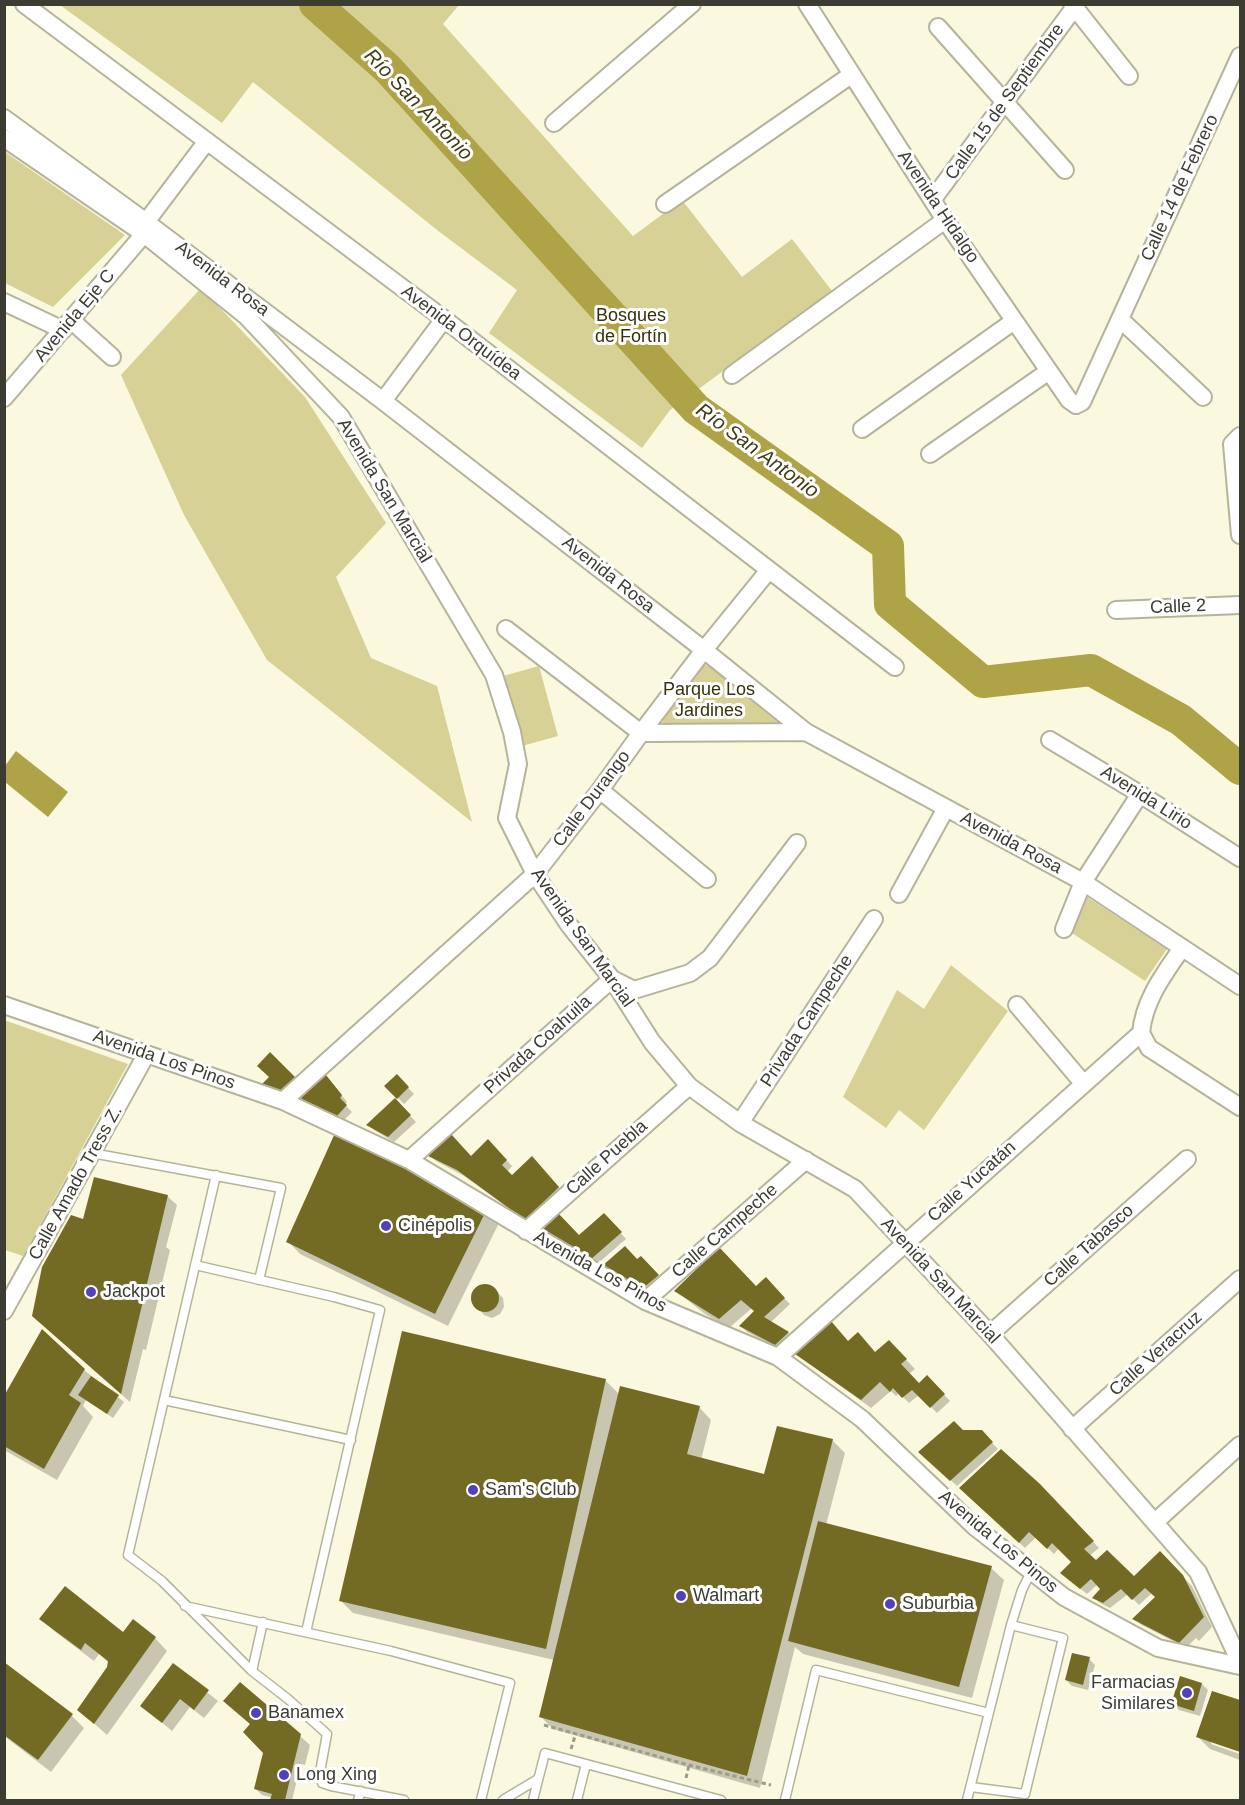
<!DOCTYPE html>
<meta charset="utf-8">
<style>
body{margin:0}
#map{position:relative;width:1245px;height:1805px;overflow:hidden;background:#faf8de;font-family:Helvetica,sans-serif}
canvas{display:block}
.frame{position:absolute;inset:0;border:6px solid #3d3c32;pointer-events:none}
</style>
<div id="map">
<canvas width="1245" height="1805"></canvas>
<div class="frame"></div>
</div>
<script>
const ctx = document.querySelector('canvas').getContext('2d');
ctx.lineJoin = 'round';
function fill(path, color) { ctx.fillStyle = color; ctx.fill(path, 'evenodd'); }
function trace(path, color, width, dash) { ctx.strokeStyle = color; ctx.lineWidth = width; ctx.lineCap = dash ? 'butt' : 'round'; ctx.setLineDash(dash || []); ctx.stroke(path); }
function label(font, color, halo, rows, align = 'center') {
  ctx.font = font + ' Helvetica,sans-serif'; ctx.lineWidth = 6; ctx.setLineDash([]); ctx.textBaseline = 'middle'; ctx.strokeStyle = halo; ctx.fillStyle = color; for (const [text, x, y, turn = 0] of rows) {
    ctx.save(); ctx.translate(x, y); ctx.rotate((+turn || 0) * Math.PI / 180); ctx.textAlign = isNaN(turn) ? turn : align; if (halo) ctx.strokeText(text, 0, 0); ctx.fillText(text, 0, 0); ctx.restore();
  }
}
fill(new Path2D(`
 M60,5H459L443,24L633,236L682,200L742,277L792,239L832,291L670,410L642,448L489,333L517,290L437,230L253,82L222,123Z
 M5,152L125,235L53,307L5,283Z
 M201,288L305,397L386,523L336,577L371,658L437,686L472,822L267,660L184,515L121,375Z
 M705,665L709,666L779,723L667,729L663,724L662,719L701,667Z
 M539,666L558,736L522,746L503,676Z
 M1087,897L1167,949L1145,981L1072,933Z
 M951,965L1008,1011L924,1130L899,1110L886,1128L843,1097L897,990L924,1009Z
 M4,1020L128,1064L23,1256L5,1250Z`), '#d7d195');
fill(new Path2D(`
 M16,751L68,792L48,817L5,782V766Z`), '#aea346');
fill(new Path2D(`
 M270,1054L300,1084L286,1097L263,1085L271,1077Z
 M397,1076L414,1094L404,1104L386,1086Z
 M332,1083L347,1102L345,1105L352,1112L343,1121L307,1104L302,1099Z
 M395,1100L416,1122L394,1142L374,1130L369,1125Z
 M488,1141L512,1166L507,1172L512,1177L537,1164L564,1193L532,1225L464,1176L436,1161L431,1156L471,1158Z
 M167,1196L177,1205L166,1247L170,1250L146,1350L143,1349L130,1402L33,1316L84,1220Z
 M486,1211L499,1223L448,1326L300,1254L288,1241Z
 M610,1221L626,1239L596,1265L547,1238L579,1237Z
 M641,1258L664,1282L650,1293L610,1272L604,1266L637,1261Z
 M765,1279L790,1304L770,1323L788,1333L794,1339L782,1350L747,1332L741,1326L756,1311L752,1308L729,1328L705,1314L676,1291L756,1288Z
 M485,1285L493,1288L503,1298L504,1307L500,1314L492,1318L484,1315L473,1302L475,1290Z
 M848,1342L876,1354L889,1342L915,1369L909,1374L919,1385L927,1377L950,1401L937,1413L919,1395L909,1403L899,1393L896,1396L891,1391L871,1408L797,1354Z
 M84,1370L124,1402L113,1418L86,1400L83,1406L93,1417L57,1480L4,1450V1399Z
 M605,1380L620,1395L699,1407L711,1420L701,1460L765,1476L832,1440L845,1453L826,1525L991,1568L1004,1580L972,1698L803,1654L795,1647L760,1788L553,1729L540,1716L554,1660L353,1613L341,1601Z
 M963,1431L981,1432L998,1449L957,1486L921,1452Z
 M1039,1485L1099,1548L1089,1556L1096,1562L1134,1578L1160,1553L1192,1586L1212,1627L1199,1641L1196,1638L1186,1648L1140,1624L1135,1619L1157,1598L1152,1593L1139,1605L1128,1594L1110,1608L1100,1603L1094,1598L1102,1589L1098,1584L1087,1594L1068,1579L1073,1562L1059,1548L1054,1554L1036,1537L1025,1548L966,1494Z
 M41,1619L155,1638L167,1651L107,1735L79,1710L108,1668L109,1663L99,1654L94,1661L54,1631Z
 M1089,1659L1095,1665L1088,1690L1072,1686L1066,1680Z
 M4,1664L72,1716L84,1728L51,1772L4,1736Z
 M173,1665L218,1701L204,1718L190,1707L172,1731L142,1706Z
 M1202,1684L1208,1690L1200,1716L1179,1710L1173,1704Z
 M1213,1693L1240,1702V1751L1211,1741V1744L1240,1754V1760L1210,1749L1198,1737Z
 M300,1736L310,1745L305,1765L301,1764L292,1800H272L273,1798L262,1795L256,1789Z`), '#0003');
trace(new Path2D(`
 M315,4L388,69L696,409L888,546L890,604L983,682L1091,670L1181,720L1240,769`), '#aea346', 32);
fill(new Path2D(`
 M270,1052L295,1077L280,1092L261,1085L269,1077L257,1066Z
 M397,1074L409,1087L397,1099L384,1086Z
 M326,1075L342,1095L340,1098L347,1105L337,1116L300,1098Z
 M395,1098L411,1115L388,1137L366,1125Z
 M335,1133L487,1209L435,1314L286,1242Z
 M451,1134L471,1156L488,1139L507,1160L502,1165L512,1175L532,1156L559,1187L525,1220L457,1170L428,1156Z
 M94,1177L168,1195L121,1394L32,1316L42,1267L71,1215L83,1219Z
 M604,1213L622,1232L590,1260L540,1232L559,1214L579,1235Z
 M625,1246L637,1259L641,1256L659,1275L643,1288L602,1266Z
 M719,1247L756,1286L766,1277L785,1298L764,1317L789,1332L775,1345L739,1326L754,1311L741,1300L719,1319L674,1291Z
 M471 1298a14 14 0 1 1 28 0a14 14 0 1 1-28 0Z
 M831,1321L848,1341L858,1332L875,1352L889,1340L907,1359L901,1364L919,1383L927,1375L945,1394L930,1408L912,1390L902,1398L893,1388L890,1392L880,1382L861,1400L795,1354Z
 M42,1329L85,1369L69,1395L81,1403L44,1469L4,1446V1396Z
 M402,1331L606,1379L546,1649L339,1601Z
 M91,1376L119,1395L107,1414L78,1395Z
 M620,1386L700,1406L687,1454L764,1474L777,1426L833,1439L747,1776L539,1717Z
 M954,1421L963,1430H982L993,1442L950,1481L918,1452Z
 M1001,1449L1040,1484L1094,1541L1084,1549L1096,1560L1107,1550L1134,1576L1160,1551L1183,1575L1204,1617L1179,1643L1132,1619L1155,1597L1145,1588L1132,1600L1121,1589L1103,1603L1092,1598L1100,1589L1091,1579L1080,1589L1060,1573L1071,1562L1052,1543L1047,1549L1029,1532L1019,1543L959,1488Z
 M818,1521L992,1566L959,1687L788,1641Z
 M65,1586L123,1632L133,1619L156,1637L94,1724L77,1710L107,1667L108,1661L85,1643L81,1650L39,1619Z
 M1072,1653L1090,1657L1083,1685L1065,1680Z
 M4,1662L73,1714L38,1760L4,1735Z
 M173,1663L209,1690L194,1710L180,1699L162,1723L140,1706Z
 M1180,1676L1202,1683L1194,1711L1171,1704Z
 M240,1682L301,1734L285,1800H270L272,1794L254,1789L263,1753L243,1732L250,1724L223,1701Z
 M1212,1691L1240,1700V1752L1196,1737Z`), '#736b24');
const lane = new Path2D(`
 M92,1153L281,1188L259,1280
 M216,1175L128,1555L162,1581L252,1671L288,1699L327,1734L320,1772L322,1783L331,1786L404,1800
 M195,1265L334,1297L380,1310L306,1632
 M164,1400L351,1440
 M185,1606L391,1651L510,1683L481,1800
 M252,1671L263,1622
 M971,1787L1025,1794L1063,1638L1011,1625
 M358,1800L361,1791
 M503,1800L538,1779
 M533,1800L545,1753L721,1800
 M577,1800L586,1764
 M785,1800L816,1670L989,1713
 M967,1800L1011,1625L1022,1590L1031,1572`);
const street = new Path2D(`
 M24,4L444,319L895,667
 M807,4L945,220L1049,371L1069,400L1076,405L1082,402L1240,56
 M1072,4L1129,76
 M938,27L1065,170
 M4,118L146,222L383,401L704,650L806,732L1083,882L1240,986
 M554,123L692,4
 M4,138L144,234L246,316L341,417L494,675L512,732L518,764L507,818L535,874L569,925L612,979L652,1042L689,1086L740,1123L855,1189L990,1334L1198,1572L1240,1662
 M933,199L1077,4
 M665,204L851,75
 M146,222L207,141
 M4,302L63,330
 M1120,319L1203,397
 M71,320L112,357
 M732,375L945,220
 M4,398L144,234
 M383,401L444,319
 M862,429L1014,321
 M1240,436L1232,444L1240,535
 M930,454L1049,371
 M1116,610L1240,605
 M506,629L641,733L806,732
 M1050,740L1140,794L1240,858
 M600,790L707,879
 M899,894L946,808
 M1064,929L1083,882L1140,794
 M4,1005L283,1101L409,1160L645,1301L778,1357L862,1419L975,1527L1064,1597L1158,1648L1240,1666
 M1017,1005L1083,1083
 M1141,1033L1149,1048L1240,1107
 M1141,1033C1144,1000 1164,974 1182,948
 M283,1101L535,874L600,790L641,733L704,650L769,570
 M740,1123L874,919
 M409,1160L612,979L634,990L690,973L710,958L797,843
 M526,1231L689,1086
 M645,1301L806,1160
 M4,1311L146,1055
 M990,1334L1187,1159
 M778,1357L1141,1033
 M1072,1429L1240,1279
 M1155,1522L1240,1445`);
trace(lane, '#b6b39b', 11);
trace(street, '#b6b39b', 20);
trace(new Path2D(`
 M544,1725L689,1765L771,1785
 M571,1749L576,1733
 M686,1778L689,1765`), '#9d9c8a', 3, [4.5, 3]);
trace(lane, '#fff', 8);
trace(street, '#fff', 16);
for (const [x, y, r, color] of [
 [386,1226,6,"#5142b9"],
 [91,1292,6,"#5142b9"],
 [473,1490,6,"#5142b9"],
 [681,1596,6,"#5142b9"],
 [890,1604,6,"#5142b9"],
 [1187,1693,6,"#5142b9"],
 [256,1713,6,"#5142b9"],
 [284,1775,6,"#5142b9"]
]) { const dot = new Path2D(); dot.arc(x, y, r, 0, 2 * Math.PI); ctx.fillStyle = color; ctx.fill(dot); trace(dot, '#fff', 2); }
label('18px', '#3d3c32', '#fff', [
 ["Calle 15 de Septiembre",1005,102,-54],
 ["Calle 14 de Febrero",1180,188,-65],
 ["Avenida Hidalgo",938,207,56],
 ["Avenida Rosa",222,279,37],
 ["Avenida Eje C",75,316,-50],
 ["Avenida Orquídea",461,333,37],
 ["Avenida San Marcial",384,491,59],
 ["Avenida Rosa",608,575,38],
 ["Calle 2",1178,607,-2],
 ["Avenida Lirio",1146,798,32],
 ["Calle Durango",592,799,-53],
 ["Avenida Rosa",1011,843,28],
 ["Avenida San Marcial",582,938,55],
 ["Privada Campeche",807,1021,-57],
 ["Privada Coahuila",538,1045,-42],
 ["Avenida Los Pinos",164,1060,19],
 ["Calle Puebla",607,1158,-42],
 ["Calle Yucatán",972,1182,-42],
 ["Calle Amado Tress Z.",76,1183,-61],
 ["Calle Campeche",725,1231,-41],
 ["Calle Tabasco",1089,1246,-42],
 ["Avenida Los Pinos",600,1272,29],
 ["Avenida San Marcial",940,1281,47],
 ["Calle Veracruz",1156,1354,-42],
 ["Avenida Los Pinos",998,1542,40]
]);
label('18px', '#353108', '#fff', [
 ["Bosques",631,316],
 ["de Fortín",631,337],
 ["Parque Los",709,690],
 ["Jardines",709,711]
]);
label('18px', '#3d3c32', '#fff', [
 ["Cinépolis",398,1226],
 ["Jackpot",103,1292],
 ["Sam's Club",485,1490],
 ["Walmart",693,1596],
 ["Suburbia",902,1604],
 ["Farmacias",1175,1683,"right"],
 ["Similares",1175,1704,"right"],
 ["Banamex",268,1713],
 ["Long Xing",296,1775]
], 'left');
label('italic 20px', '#413c15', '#fff', [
 ["Río San Antonio",418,105,46],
 ["Río San Antonio",757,451,36]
]);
</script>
